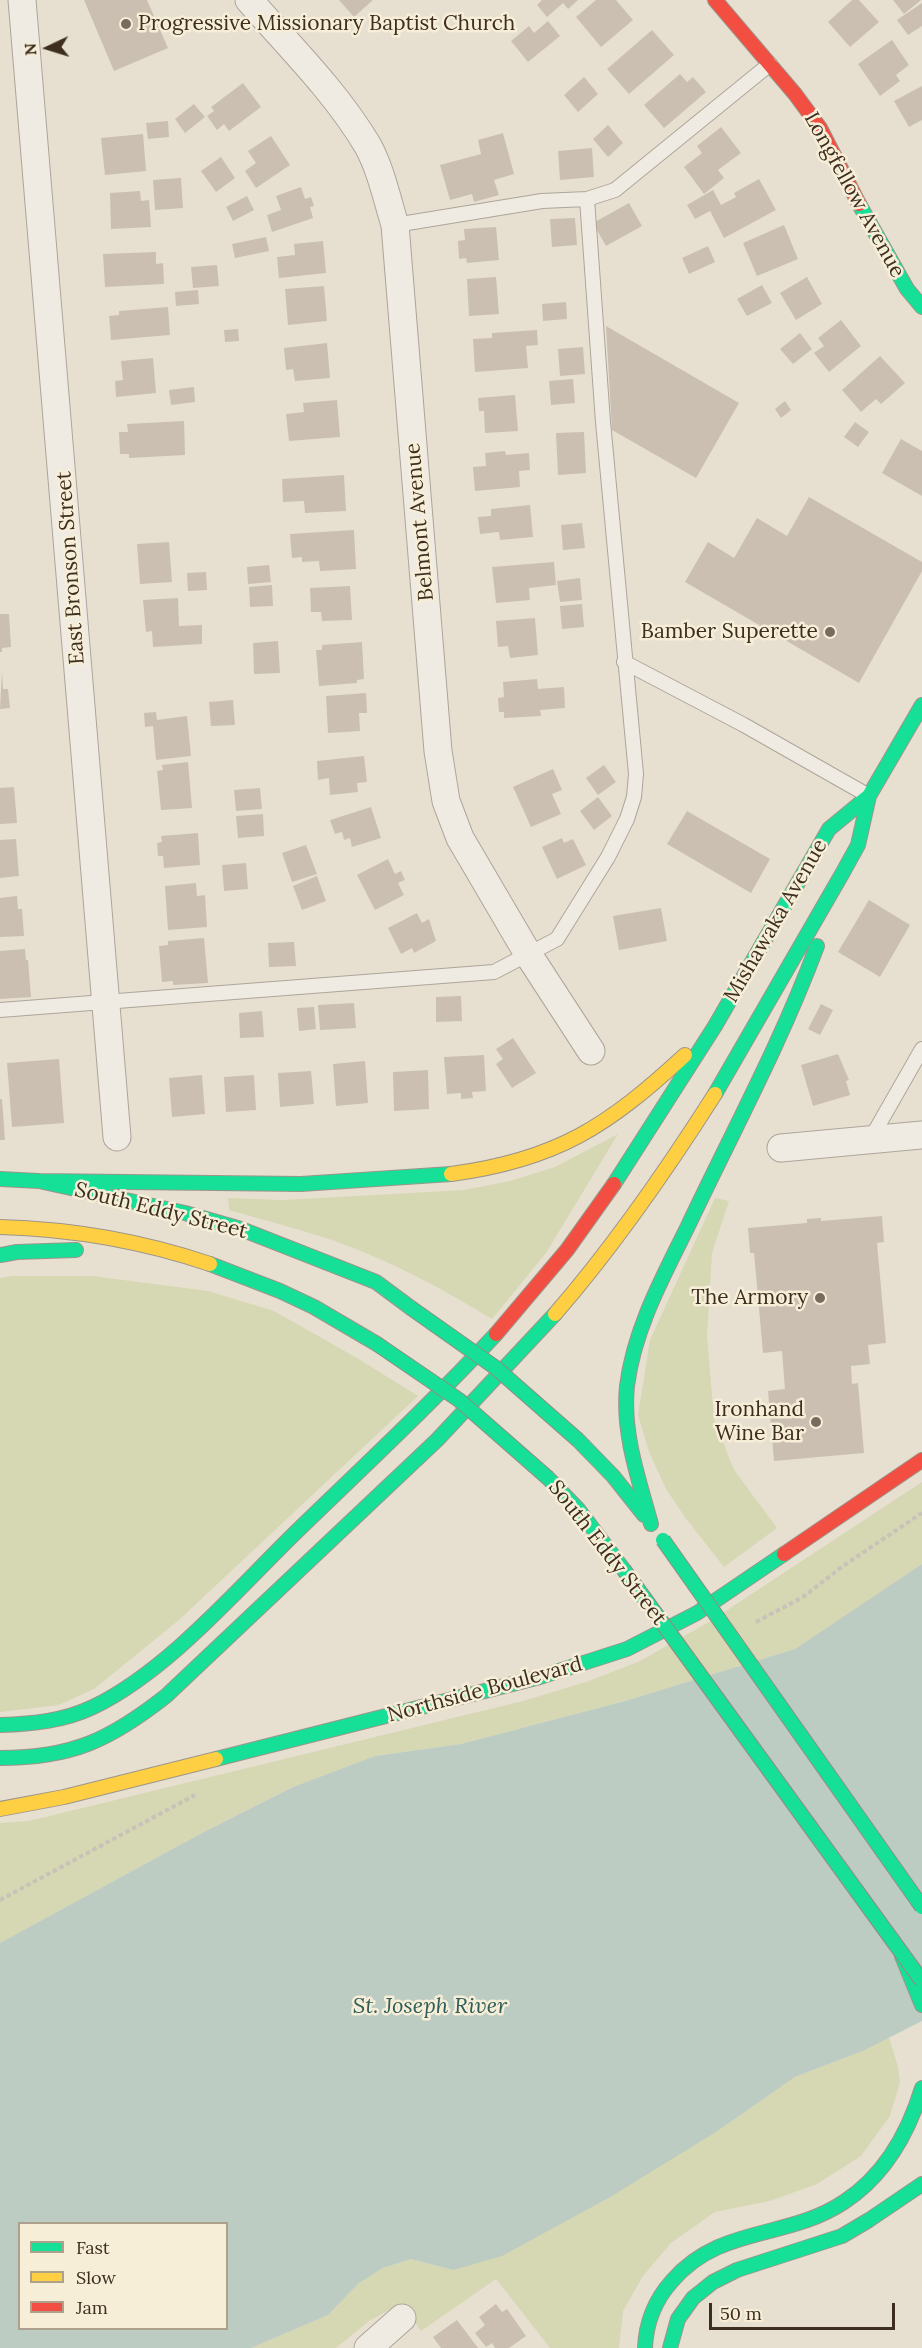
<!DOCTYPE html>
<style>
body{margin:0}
#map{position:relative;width:922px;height:2348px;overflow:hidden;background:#e7e0d1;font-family:Lora,serif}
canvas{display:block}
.legend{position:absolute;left:18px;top:2222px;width:210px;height:108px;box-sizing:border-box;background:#f7eed8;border:2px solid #ada18e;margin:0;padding:8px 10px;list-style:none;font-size:18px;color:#3d2e20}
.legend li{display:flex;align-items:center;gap:12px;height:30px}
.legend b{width:30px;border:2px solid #ada18e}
.north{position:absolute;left:18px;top:18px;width:60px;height:60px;-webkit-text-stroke:4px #f7eed8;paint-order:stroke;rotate:266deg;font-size:16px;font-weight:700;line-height:24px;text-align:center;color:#3d2e20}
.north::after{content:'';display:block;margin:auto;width:21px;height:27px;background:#3d2e20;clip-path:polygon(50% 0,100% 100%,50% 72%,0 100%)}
.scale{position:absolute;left:709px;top:2303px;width:186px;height:27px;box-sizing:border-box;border:3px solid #3d2e20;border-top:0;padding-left:8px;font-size:18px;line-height:21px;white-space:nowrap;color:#3d2e20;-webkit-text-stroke:4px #f7eed8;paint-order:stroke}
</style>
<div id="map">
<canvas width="922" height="2348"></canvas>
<ul class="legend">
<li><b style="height:8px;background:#16e098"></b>Fast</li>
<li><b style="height:8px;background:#ffcf43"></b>Slow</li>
<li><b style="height:8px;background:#f24e42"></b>Jam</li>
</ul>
<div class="north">N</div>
<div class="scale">50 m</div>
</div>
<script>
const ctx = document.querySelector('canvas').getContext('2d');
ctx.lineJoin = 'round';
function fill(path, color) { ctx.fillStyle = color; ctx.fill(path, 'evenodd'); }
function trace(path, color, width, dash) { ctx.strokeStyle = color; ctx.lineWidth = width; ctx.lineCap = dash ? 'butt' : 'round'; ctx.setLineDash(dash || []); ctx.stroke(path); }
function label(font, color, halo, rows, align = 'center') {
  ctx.font = font + ' Lora,serif'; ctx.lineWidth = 5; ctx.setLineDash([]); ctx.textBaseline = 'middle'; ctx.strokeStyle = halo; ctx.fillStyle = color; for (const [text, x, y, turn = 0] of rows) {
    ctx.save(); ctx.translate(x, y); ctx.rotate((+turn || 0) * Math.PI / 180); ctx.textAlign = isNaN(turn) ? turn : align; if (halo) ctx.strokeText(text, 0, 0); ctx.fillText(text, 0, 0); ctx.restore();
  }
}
fill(new Path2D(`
 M618,1134L546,1253L492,1319C443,1289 393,1262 340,1243C304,1230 266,1221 229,1210L228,1198L282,1200L464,1190L510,1181L555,1167Z
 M715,1198L729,1201L712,1253L707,1336L714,1419L734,1470L777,1528L724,1567L687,1520L666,1489L649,1452L638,1415L650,1340Z
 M12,1276H92L208,1291L274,1311L357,1358L418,1396L179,1620L94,1689L59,1705L0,1712V1278Z
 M922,1482V1564L795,1649L625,1701L461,1744L375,1756L293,1787L200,1834L0,1943V1823L29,1821L523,1701L589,1681L640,1661L709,1622Z
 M889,2037L898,2067L900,2082L890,2116L861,2156L817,2184L770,2201L715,2212L671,2243L643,2276L623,2311L619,2348H550L496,2279L421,2331L402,2303L369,2321L336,2348H251L328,2315L359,2283L383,2268L411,2259L453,2270L719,2130L795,2077L865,2050Z`), '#d6d7b3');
fill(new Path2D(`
 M922,1564V2021L865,2050L795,2077L719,2130L612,2196L502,2256L453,2270L411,2259L383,2268L359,2283L328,2315L251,2348H0V1943L200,1834L293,1787L375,1756L461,1744L625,1701L795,1649ZM20,2224H226V2328H20Z`), '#bcccc2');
fill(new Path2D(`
 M84,0H147L168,48L114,71Z
 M339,0H373L354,17Z
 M542,0H578L568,9L563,3L547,17L537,5Z
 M596,0H616L633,20L601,47L576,17Z
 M852,0H859L879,22L850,47L828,22Z
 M893,0H921L904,14Z
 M922,3V26L908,35L897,20Z
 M548,21L560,36L528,62L511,41L529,26L534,33Z
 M652,30L674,55L629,94L607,69Z
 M892,40L909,65L896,75L900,81L880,96L858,64Z
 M680,74L687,82L693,77L706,92L664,128L644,105Z
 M584,77L598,94L578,112L564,95Z
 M243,83L261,107L229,131L224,124L217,130L207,116L214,111L211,107Z
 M922,86V120L909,127L894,101Z
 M194,104L205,117L185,133L175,119Z
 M168,121L169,137L148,139L146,123Z
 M608,125L623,143L608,157L593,139Z
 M721,127L741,153L718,170L724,178L704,194L684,167L702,153L697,146Z
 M503,133L514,174L494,180L499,195L474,202L472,194L450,200L440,165L481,154L478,140Z
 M143,134L146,171L105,175L101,138Z
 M271,136L290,165L256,188L245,171L256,163L248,151Z
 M592,148L594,177L560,180L558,151Z
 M221,157L235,178L216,192L201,171Z
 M181,178L183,208L155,210L153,180Z
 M759,179L776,210L724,238L710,211L695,219L687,205L713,190L721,205L736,197L734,193Z
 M301,187L305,199L311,197L314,206L310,207L313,218L272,232L267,215L281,210L276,196Z
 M140,191L141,201L149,200L151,227L111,229L110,193Z
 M247,196L254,210L233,221L226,207Z
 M629,203L642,226L606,246L593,223Z
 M575,218L577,245L552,247L550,219Z
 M784,225L798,259L757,276L743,243Z
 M496,227L499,260L467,263L466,258L459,259L458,241L465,240L464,229Z
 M266,237L269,251L235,258L232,244Z
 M323,241L326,273L279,278L277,257L295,255L294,244Z
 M708,246L715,262L689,274L682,258Z
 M156,252V264L163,263L164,284L105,287L103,254Z
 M217,265L219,286L193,288L191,267Z
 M496,277L499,314L469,316L467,279Z
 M807,277L822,304L796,320L780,293Z
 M762,285L772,303L747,316L737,299Z
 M324,286L327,321L288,325L285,289Z
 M198,290L199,304L176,306L175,292Z
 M566,302L567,319L543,321L542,304Z
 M168,307L170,335L111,340L109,316L119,315V311Z
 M841,320L861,346L829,372L814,353L824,346L818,338Z
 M606,326L739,403L696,478L612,430Z
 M238,329L239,341L225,342L224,330Z
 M537,330L538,345L526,346L528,368L475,372L473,339L492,338V333Z
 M800,333L812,349L793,364L780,349Z
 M327,343L330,378L295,381L293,369L286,370L284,348Z
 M583,347L585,374L560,376L558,349Z
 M880,356L905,383L881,404L876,399L861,412L842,390Z
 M153,358L156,393L116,397L115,381L123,380L121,361Z
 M573,379L575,403L551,405L549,381Z
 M194,387L195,402L171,405L169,390Z
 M515,395L518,431L485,433L484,411H479L478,398Z
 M337,400L340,437L289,441L286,414L304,412L303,403Z
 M785,401L791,410L781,418L775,409Z
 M184,421L185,455L129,458V454H120L119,432H128L127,424Z
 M855,422L869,432L858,447L844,437Z
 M584,432L586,473L558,475L556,433Z
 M901,439L922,451V496L882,473Z
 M505,451L506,455L529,453L530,470L519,471L520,487L475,491L473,467L486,466L485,453Z
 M344,475L346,511L305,513L304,501L283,502L282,479Z
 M809,497L922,562V571L859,683L685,582L708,542L734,558L757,518L787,536Z
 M530,505L533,537L500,540L499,532L480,534L478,517L491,516V509Z
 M582,523L585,548L563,550L561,525Z
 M354,530L356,569L320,571L319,561L302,562V557L292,558L290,534Z
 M169,542L172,582L140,584L137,544Z
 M554,562L556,585L529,588L530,600L496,603L492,567Z
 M269,565L271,582L248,584L247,567Z
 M206,572L207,590L188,591L187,573Z
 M580,578L582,600L560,602L557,581Z
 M272,585L273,606L250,607L249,587Z
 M350,586L352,620L322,621L321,612H311L310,588Z
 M178,598L179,626L202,625V644L153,647L152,631L146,632L143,600Z
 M582,604L584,627L562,629L560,606Z
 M0,614H9L11,647L2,648V652H0Z
 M535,618L538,655L510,658L508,646L498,647L496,621Z
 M278,641L280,673L254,674L253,643Z
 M362,642L364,679L357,680V683L319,686L316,650H322V645Z
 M2,671L3,689H8L10,708L0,709Z
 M537,679L538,689L564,687L565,708L540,710L541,716L504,718V712H499L498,698L504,697L503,682Z
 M366,693L367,713H359L360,731L328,733L326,696Z
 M233,700L235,725L211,726L209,702Z
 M156,712L157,720L187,716L191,756L156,760L153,726L145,727L144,713Z
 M364,756L367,782L357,783L358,792L330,795L329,778L318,780L317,761Z
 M188,762L192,808L161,810L157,771L163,770L162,765Z
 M604,765L616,782L598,795L586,778Z
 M553,769L562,790L552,794L561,814L531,827L513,787Z
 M14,787L17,823L0,824V788Z
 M260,788L262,809L236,811L234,790Z
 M598,797L612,816L594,830L580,811Z
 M371,807L381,838L352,847L350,838L344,840L342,832L335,834L330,820Z
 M687,811L770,859L751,893L667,844Z
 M263,814L264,836L238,838L236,816Z
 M198,833L200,865L164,868L163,856H158L157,843L162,842L161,836Z
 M562,838L564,843L573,839L586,865L557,879L542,847Z
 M16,839L19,876L0,878V840Z
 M306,845L317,874L292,882L282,853Z
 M388,859L395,874L401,871L405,880L398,883L404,895L375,910L357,875Z
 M246,863L248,889L224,891L222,865Z
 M317,876L326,901L302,910L293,886Z
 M196,883L197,896L205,895L207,927L168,930L165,886Z
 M17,896L18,909H22L24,936L0,937V898Z
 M869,900L910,925L880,977L838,952Z
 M661,908L667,941L619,950L613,916Z
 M417,913L422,923L429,919L436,941L414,953L412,948L401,954L388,928Z
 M204,938L208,983L173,985V981L162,982L159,946L168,945V941Z
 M294,942L296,966L269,967L268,943Z
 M25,949L26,960H28L31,997L0,999V951Z
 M461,996L462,1021L436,1022V997Z
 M354,1003L356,1028L320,1030L318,1005Z
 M821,1004L833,1010L820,1035L808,1029Z
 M314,1007L316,1029L299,1031L297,1008Z
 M262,1011L264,1037L240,1038L239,1013Z
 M513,1038L536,1073L512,1088L496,1064L503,1059L496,1049Z
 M838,1054L849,1080L846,1081L850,1095L813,1106L801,1065Z
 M484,1055L486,1091L472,1092L473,1098L461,1099V1093L447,1094L444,1057Z
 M59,1059L64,1123L12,1127L7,1063Z
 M365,1061L368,1103L336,1106L333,1064Z
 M428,1070L429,1109L394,1111L393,1072Z
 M311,1071L314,1104L280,1107L278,1073Z
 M202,1075L205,1114L172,1117L169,1078Z
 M254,1075L256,1110L226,1112L224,1077Z
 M0,1099H2L5,1140H0Z
 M882,1216L884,1242L877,1243L886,1343L868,1345L870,1364L851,1366L852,1384L858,1383L864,1453L774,1461L768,1391L785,1389L782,1351L763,1353L754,1253H750L748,1228L807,1223V1219L821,1218V1221Z
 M496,2304L502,2312L507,2309L526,2336L509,2348H495L492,2343L486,2347L475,2333L485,2325L479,2317Z
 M457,2320L478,2348H441L433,2337Z`), '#cbbfb2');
const lane = new Path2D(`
 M395,225L542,201L587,199L615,190L770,64
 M624,662L744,725L869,796
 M0,1010L494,972L557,939L608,857L627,819L634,797L636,774L603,422L587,199
 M870,1140L922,1049`);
const street = new Path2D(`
 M22,0C55,379 87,758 117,1137
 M249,0C290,47 336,92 368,146C381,170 387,199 395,225L438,751L446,801L460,838L528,954L591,1051
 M781,1148L922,1135
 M368,2348L402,2318`);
const fast = new Path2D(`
 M859,204L907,289L922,307
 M842,874L858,845L869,796L922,705
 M715,1026L829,829L869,796
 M715,1094L842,874
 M0,1179L39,1181L185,1213L241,1229L376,1282L411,1308
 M39,1181L301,1184L451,1174
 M614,1184L715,1026
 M0,1255L17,1252L76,1250
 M210,1264L280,1291L314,1307L377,1344
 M578,1440L613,1476L644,1515
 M548,1478L578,1509L624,1570
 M651,1524C639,1480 622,1433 627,1386C634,1329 663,1277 688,1226C732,1133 781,1043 817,946
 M0,1725C32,1724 64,1721 93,1707C166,1672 235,1592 293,1535C361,1469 431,1404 496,1334
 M0,1758C72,1758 110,1740 166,1696L437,1440L555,1314
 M216,1759L540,1677L627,1649L697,1613L784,1554
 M902,1956L922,2005
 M645,2348C646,2323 655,2300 672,2281C720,2225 787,2240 844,2202C885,2175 908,2134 922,2088
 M670,2348L678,2319L693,2298L713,2282L737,2270L842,2236L869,2220L922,2184`);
const slow = new Path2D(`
 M451,1174C557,1160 608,1126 685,1055
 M0,1227C71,1229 142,1241 210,1264
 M555,1314C615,1245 666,1171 715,1094
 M0,1809L64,1797L216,1759`);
const jam = new Path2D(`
 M715,0L795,94L820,128L859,204
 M496,1334L567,1250L614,1184
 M784,1554L922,1460`);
trace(lane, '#ada599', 16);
trace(street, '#ada599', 29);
trace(fast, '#9c958a', 16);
trace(slow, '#9c958a', 16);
trace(jam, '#9c958a', 16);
trace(new Path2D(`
 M756,1622L803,1597L843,1566L922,1513
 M0,1900L195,1795`), '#c8c2b9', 4, [4.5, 3]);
trace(lane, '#efebe3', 14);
trace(street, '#efebe3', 27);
trace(fast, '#16e098', 14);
trace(slow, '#ffcf43', 14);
trace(jam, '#f24e42', 14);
const fastBridge = new Path2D(`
 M411,1308L496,1368L578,1440
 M377,1344L459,1400L548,1478
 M663,1540L922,1907
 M624,1570L922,1981`);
trace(fastBridge, '#928b80', 16, []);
trace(fastBridge, '#16e098', 14);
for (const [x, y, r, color] of [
 [126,24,6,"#786c5e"],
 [830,632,6,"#786c5e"],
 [820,1298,6,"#786c5e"],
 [816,1422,6,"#786c5e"]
]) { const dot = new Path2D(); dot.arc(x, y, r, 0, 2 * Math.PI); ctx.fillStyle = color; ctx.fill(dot); trace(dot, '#f7eed8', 2); }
label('21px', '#3d2e20', '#f7eed8', [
 ["Progressive Missionary Baptist Church",138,24,"left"],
 ["Bamber Superette",818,632],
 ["The Armory",808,1298],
 ["Ironhand",804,1410],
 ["Wine Bar",804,1434]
], 'right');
label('21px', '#3d2e20', '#f7eed8', [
 ["Longfellow Avenue",854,195,61],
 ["Belmont Avenue",420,522,-95],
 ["East Bronson Street",71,568,-94],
 ["Mishawaka Avenue",776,921,-60],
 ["South Eddy Street",161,1211,14],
 ["South Eddy Street",607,1553,52],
 ["Northside Boulevard",485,1690,-15]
]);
label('italic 22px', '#2f5d5a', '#f7eed8', [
 ["St. Joseph River",430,2007]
]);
</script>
